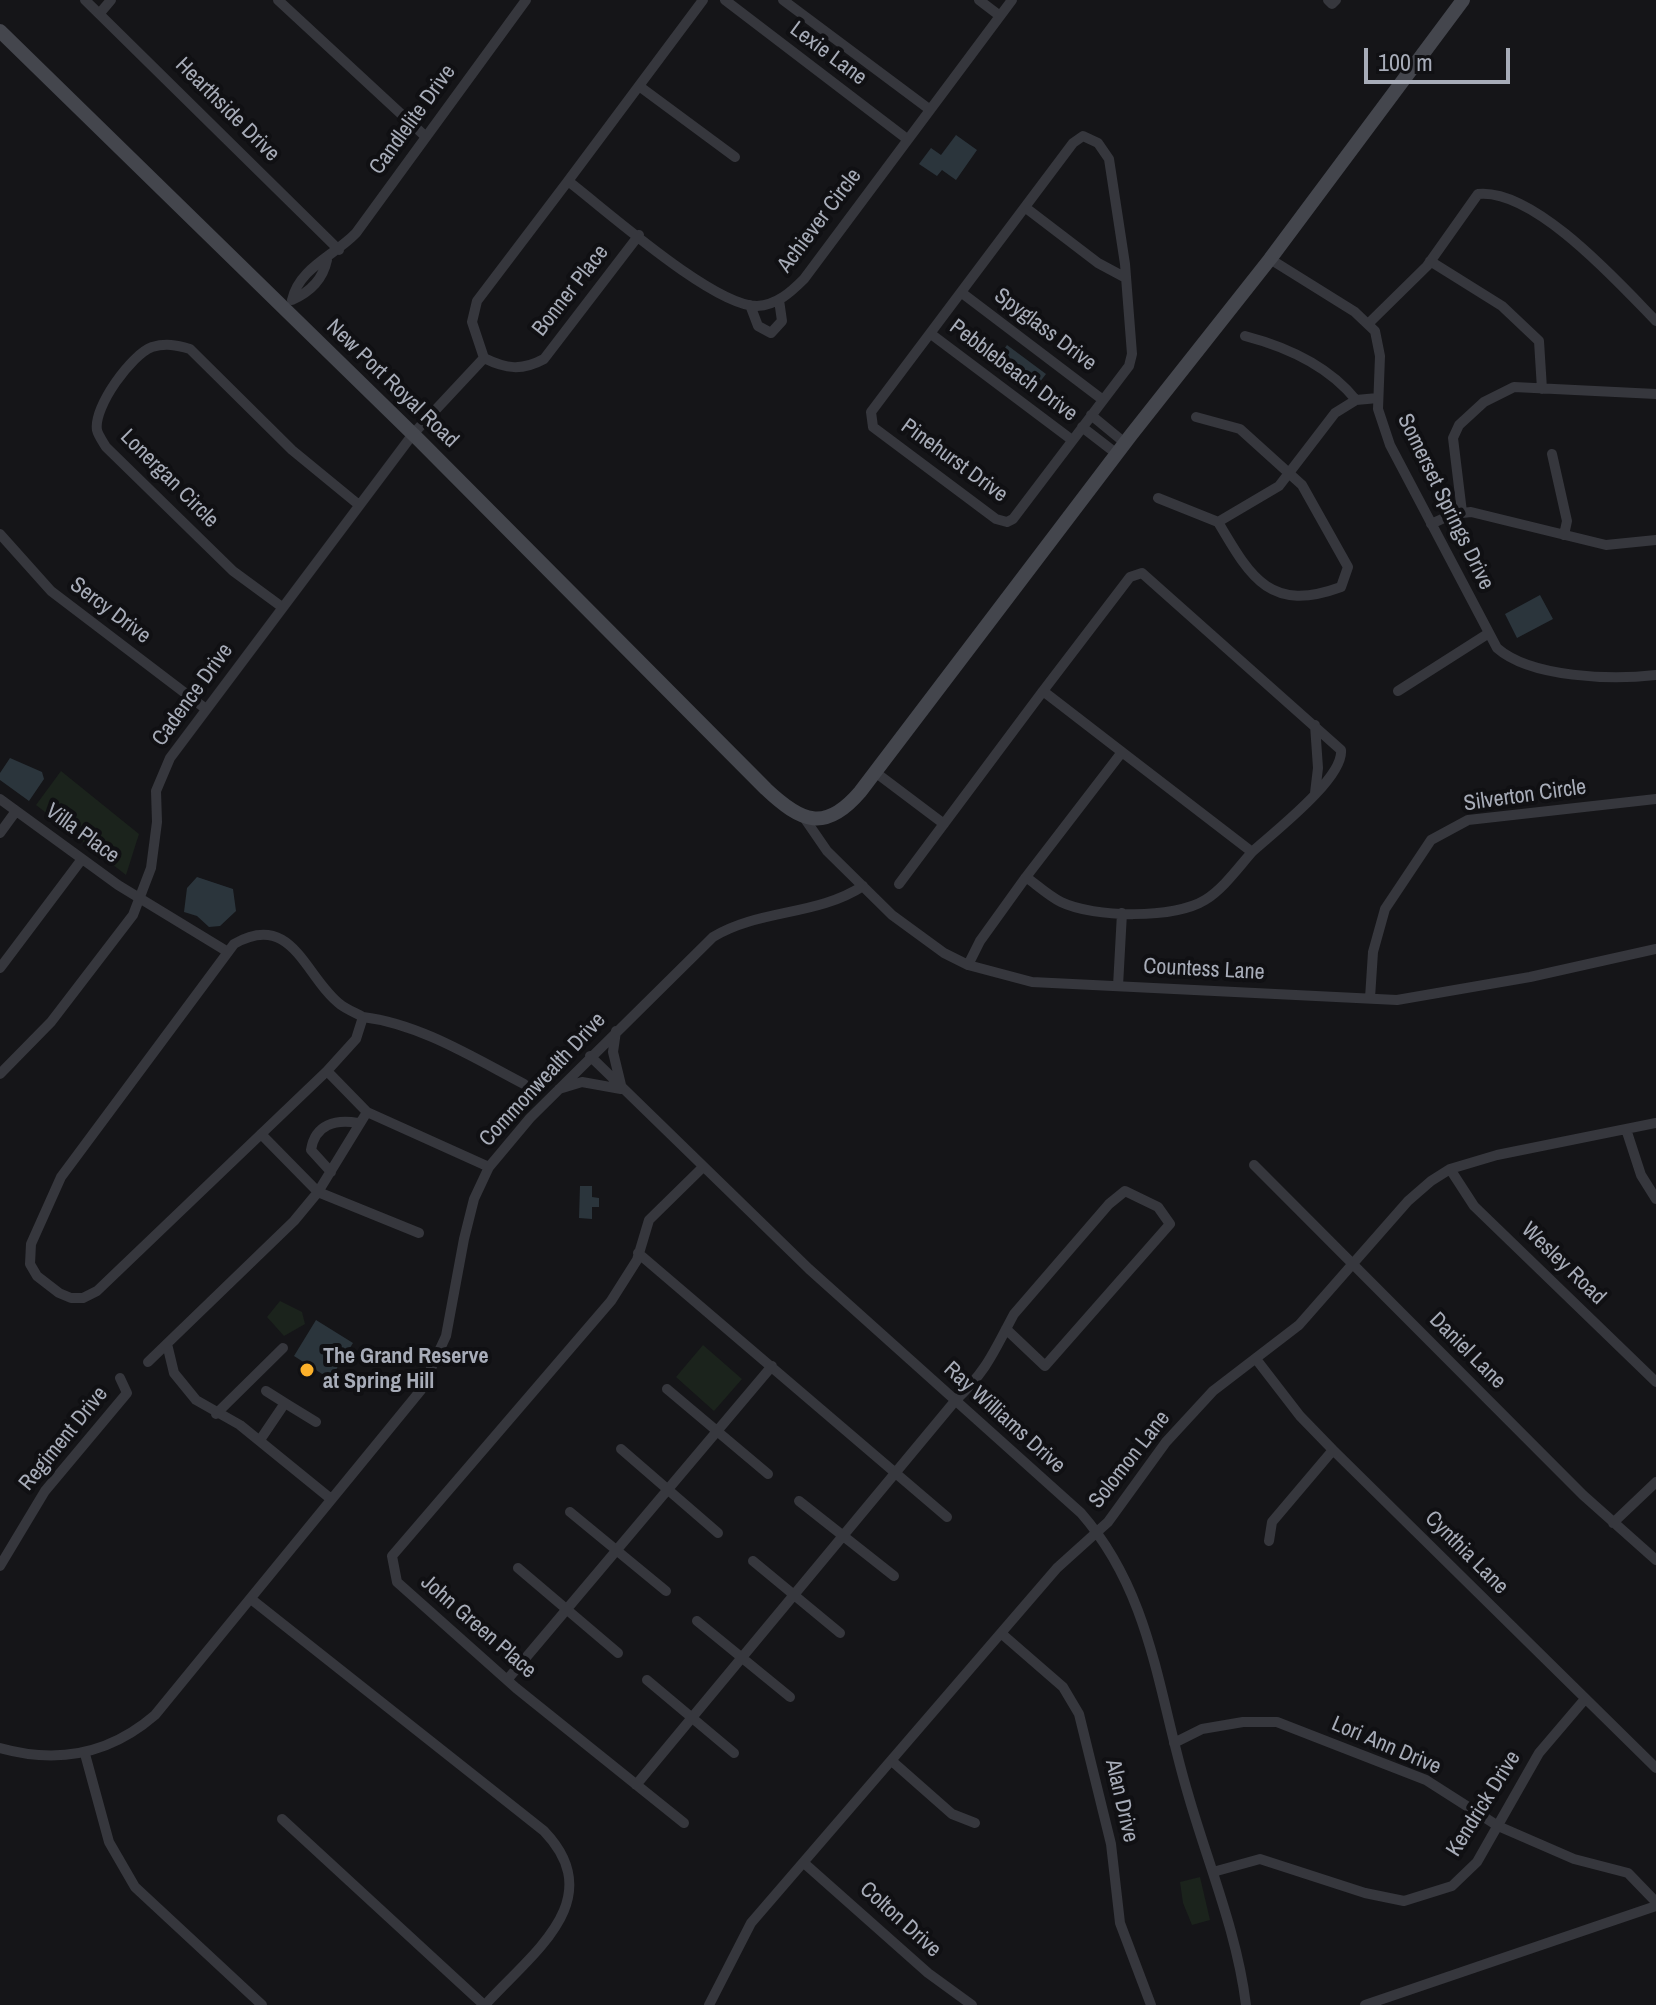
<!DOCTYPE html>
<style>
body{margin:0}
#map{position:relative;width:1656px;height:2005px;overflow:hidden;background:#151518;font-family:"Archivo Narrow",sans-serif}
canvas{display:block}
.scale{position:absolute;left:1364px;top:48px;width:146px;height:36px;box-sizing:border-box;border:4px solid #a7acb8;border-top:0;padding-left:10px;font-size:24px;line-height:28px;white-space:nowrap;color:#a7acb8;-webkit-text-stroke:6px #101013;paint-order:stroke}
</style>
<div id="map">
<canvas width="1656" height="2005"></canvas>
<div class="scale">100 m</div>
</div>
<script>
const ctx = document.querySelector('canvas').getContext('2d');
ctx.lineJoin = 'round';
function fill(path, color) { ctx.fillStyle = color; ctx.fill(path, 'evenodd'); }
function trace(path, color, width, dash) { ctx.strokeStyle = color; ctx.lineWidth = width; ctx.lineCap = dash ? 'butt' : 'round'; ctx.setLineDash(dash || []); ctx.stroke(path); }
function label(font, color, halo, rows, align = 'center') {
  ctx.font = font + ' "Archivo Narrow",sans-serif'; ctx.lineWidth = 8; ctx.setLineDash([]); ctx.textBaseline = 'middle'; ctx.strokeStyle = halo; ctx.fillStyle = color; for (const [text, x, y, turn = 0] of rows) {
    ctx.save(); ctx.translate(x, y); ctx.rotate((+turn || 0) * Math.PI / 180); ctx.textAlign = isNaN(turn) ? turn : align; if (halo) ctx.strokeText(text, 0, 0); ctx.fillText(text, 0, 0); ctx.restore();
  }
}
fill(new Path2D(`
 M61,771L139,834L126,875L36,805Z
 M280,1301L302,1312L305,1324L284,1336L267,1317Z
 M703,1345L742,1379L714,1411L676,1377Z
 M1200,1877L1210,1920L1192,1925L1183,1903L1180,1882Z`), '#1b231c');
fill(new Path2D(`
 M956,135L977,150L956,180L942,170L937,176L919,164L931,148L941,155Z
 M1007,345L1046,374L1036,387L1027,379L1021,386L993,364Z
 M1540,595L1553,619L1517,638L1505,614Z
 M10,758L42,772L44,779L29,801L0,780V773Z
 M197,877L233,889L236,911L220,926L209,927L197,916L184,912L187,888Z
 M580,1186H592V1197L599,1198V1207H592V1219L579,1218Z
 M316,1320L353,1343L330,1379L294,1356Z`), '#2b353c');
trace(new Path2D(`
 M85,0L339,250
 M278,0L426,137
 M703,0L568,181C606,210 713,306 757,306C777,305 791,292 804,279L1012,0
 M725,0L907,139
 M783,0L929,109
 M979,0L1000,16
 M1328,0L1332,4L1336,0
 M100,13L111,0
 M639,86L735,157
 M1083,136L1098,143L1109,159L1125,264L1132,354L1129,366L1013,519L1007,522L996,519L873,427L871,412L1073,143Z
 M1026,208L1098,263L1126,278
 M1270,259L1355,312L1375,331L1380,356L1378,409L1390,445L1497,648C1531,678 1612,680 1656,675
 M327,260C323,279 310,292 292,300C299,268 334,256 356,233L526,0
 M1430,261L1502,306L1539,341L1542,389
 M962,293L1103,400
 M750,305L758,326L771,333L782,321L779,300
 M1368,324L1427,266L1478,194C1534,188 1619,283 1656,321
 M931,334L1072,440
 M1245,336C1287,347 1328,365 1356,400L1378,398
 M484,358C506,369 522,371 544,359L639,235
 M1091,415L1125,443
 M1196,417L1240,429L1302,485L1348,567L1341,587C1270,613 1251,578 1218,522
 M1082,427L1117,454
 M1552,454L1567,521L1564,535
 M1158,498L1218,522
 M1462,512L1453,438L1459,425L1484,402L1514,387L1656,394
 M1218,522L1279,486L1335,413L1356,400
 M1431,524L1453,514L1471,512L1606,545L1656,540
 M0,534L51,591L206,709
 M282,607L233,571L106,447C103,442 98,435 97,430C93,407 132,354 152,347C166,343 176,345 190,349L292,450L359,505
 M1043,691L1130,577L1142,573L1341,750C1344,778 1274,832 1252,852
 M1398,691L1489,633
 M1315,725L1318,768L1315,793
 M875,772L944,824
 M0,799L118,885L228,952
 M805,819L827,851L892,915L944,953L968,965L1032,982L1397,1000L1530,977L1656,949
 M0,833L16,811
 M1026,877C1037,885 1049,896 1061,902C1094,918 1174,919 1205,900C1223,889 1238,868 1252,852L1122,752
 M899,884L1043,691L1122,752L1026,877L980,941L968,965
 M0,968L82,859
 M1118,986L1122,913
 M1370,998L1373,952L1385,909L1431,840L1468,820L1656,799
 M616,1031L613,1052L621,1085
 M590,1056L809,1269L1081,1513C1152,1594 1158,1694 1188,1794C1208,1864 1237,1932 1246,2005
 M327,1071L97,1291L83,1298H71L59,1293L37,1276L30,1264L31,1244L61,1177L234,944C293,910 305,978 341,1005C348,1010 356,1013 363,1017
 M0,1074L51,1022L133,915L151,868L157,822L156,791L170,758L413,434L484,358L472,322L477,301L568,181
 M559,1089L582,1082L621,1089
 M1626,1129L1641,1175L1656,1199
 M261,1134L318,1192L367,1112
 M1254,1165L1583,1495L1656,1560
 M489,1167L367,1112L327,1071L356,1039L363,1017C420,1024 474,1058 524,1084
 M1450,1169L1474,1206L1656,1382
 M331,1172L311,1150C315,1124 336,1119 358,1123
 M638,1253L947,1517
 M167,1344L174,1373L196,1400L240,1425L331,1499
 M1256,1359L1300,1416L1333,1450L1656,1768
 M148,1362L294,1221L318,1192L419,1233
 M667,1389L768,1474
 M266,1391L285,1403
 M216,1414L283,1348
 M260,1440L285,1403L316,1422
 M621,1449L718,1533
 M799,1501L894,1576
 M570,1512L666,1591
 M1613,1523L1656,1482
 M1269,1541L1272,1522L1333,1450
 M753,1561L840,1633
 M0,1566L45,1491L127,1393L120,1378
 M518,1568L618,1653
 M251,1599L544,1831C610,1900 532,1953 485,2005
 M697,1621L790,1697
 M1002,1634L1063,1687L1079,1714L1111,1844L1120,1923L1151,2005
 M507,1680L772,1366
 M647,1680L734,1753
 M1174,1743L1202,1729L1243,1722H1277L1426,1780L1498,1826L1574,1859L1628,1873L1656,1902
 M0,1748C57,1764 110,1754 155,1715L421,1390L446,1336L464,1239L474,1199L489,1167L530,1118L713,937C759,909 817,916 863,886
 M85,1754L109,1842L135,1887L262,2005
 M893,1762L952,1814L975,1823
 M636,1785L955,1401C988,1369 993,1353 1014,1314L1109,1204L1125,1191L1158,1207L1170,1224L1045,1366L1006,1329
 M282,1819L484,2005
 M684,1823L516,1688L397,1582L392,1556L611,1301L637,1260L649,1220L702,1168
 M804,1863L928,1973L972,2005
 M1213,1872L1260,1859L1365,1893L1404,1901L1452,1886L1477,1862L1539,1753L1585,1699
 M709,2005L751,1923L1057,1568L1108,1522L1166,1442L1213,1391L1299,1325L1408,1201L1431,1181L1450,1169L1497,1155L1656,1123
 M1365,2005L1656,1906`), '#36373d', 10);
trace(new Path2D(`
 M0,31L419,440L766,789C801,822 825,833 860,792L1131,435L1270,259L1463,0`), '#44464d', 14);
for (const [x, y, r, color] of [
 [307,1370,8,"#fbb02a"]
]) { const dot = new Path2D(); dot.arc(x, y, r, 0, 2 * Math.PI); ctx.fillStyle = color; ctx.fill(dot); trace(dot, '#101013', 3); }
label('22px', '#a7acb8', '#101013', [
 ["Lexie Lane",828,54,37],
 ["Hearthside Drive",227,110,45],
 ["Candlelite Drive",413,120,-54],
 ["Achiever Circle",820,221,-53],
 ["Bonner Place",571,291,-52],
 ["Spyglass Drive",1045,330,37],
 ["Pebblebeach Drive",1013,371,37],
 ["New Port Royal Road",392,384,44],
 ["Pinehurst Drive",954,461,36],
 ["Lonergan Circle",169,479,45],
 ["Somerset Springs Drive",1445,502,64],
 ["Sercy Drive",110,611,37],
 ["Cadence Drive",193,695,-54],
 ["Silverton Circle",1525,796,-8],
 ["Villa Place",82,834,36],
 ["Countess Lane",1204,970,3],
 ["Commonwealth Drive",543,1080,-47],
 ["Wesley Road",1563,1264,44],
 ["Daniel Lane",1467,1351,45],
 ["Ray Williams Drive",1004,1418,42],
 ["Regiment Drive",64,1439,-51],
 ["Solomon Lane",1130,1460,-52],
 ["Cynthia Lane",1466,1553,45],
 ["John Green Place",478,1627,41],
 ["Lori Ann Drive",1386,1746,23],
 ["Alan Drive",1121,1801,77],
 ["Kendrick Drive",1484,1804,-58],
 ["Colton Drive",900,1920,42]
]);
label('bold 22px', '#a7acb8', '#101013', [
 ["The Grand Reserve",323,1357],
 ["at Spring Hill",323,1382]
], 'left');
</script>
